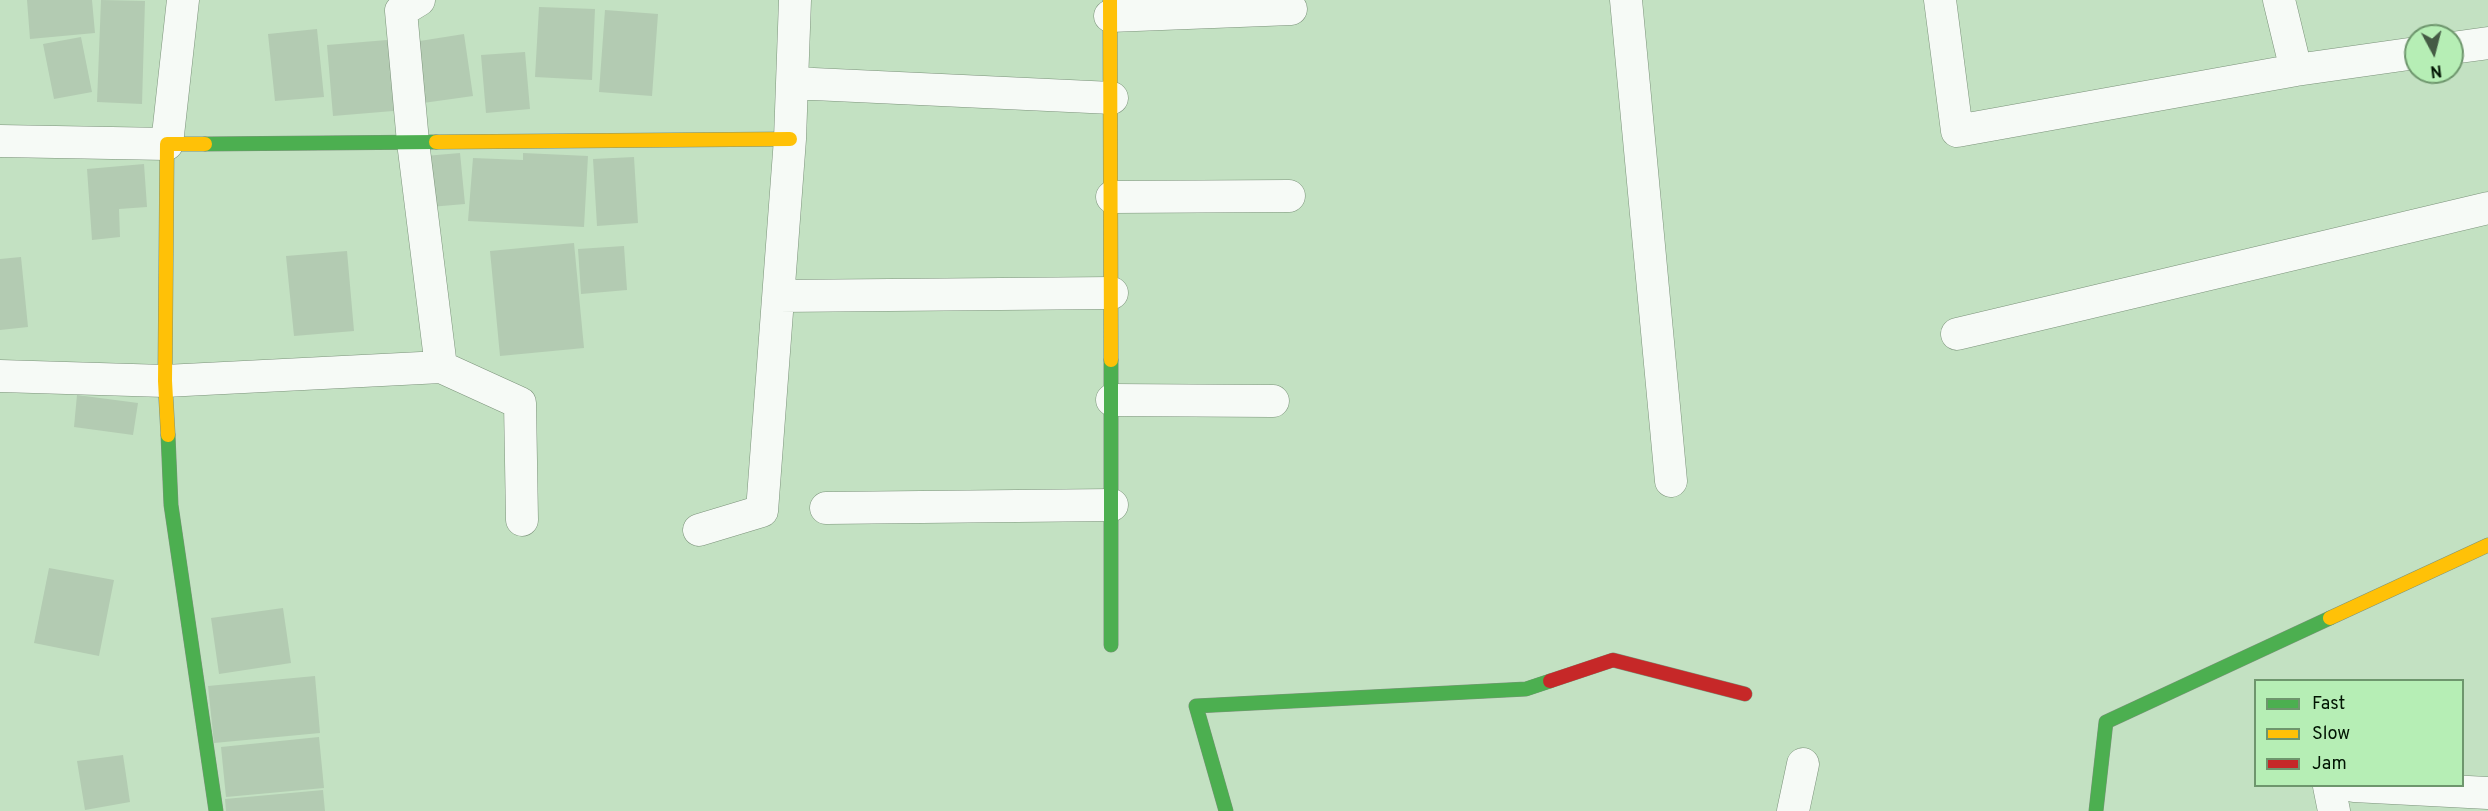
<!DOCTYPE html>
<style>
body{margin:0}
#map{position:relative;width:2488px;height:811px;overflow:hidden;background:#c3e1c2;font-family:Overpass,sans-serif}
canvas{display:block}
.legend{position:absolute;left:2254px;top:679px;width:210px;height:108px;box-sizing:border-box;background:#b6eeb5;border:2px solid #6e966d;margin:0;padding:8px 10px;list-style:none;font-size:18px;color:#011302}
.legend li{display:flex;align-items:center;gap:12px;height:30px}
.legend b{width:30px;border:2px solid #6e966d}
.north{position:absolute;left:2404px;top:24px;width:60px;height:60px;box-sizing:border-box;background:#b6eeb5;border:2px solid #6e966d;border-radius:50%;rotate:173deg;font-size:16px;font-weight:700;line-height:24px;text-align:center;color:#011302}
.north::after{content:'';display:block;margin:auto;width:21px;height:27px;background:#455b45;clip-path:polygon(50% 0,100% 100%,50% 72%,0 100%)}
</style>
<div id="map">
<canvas width="2488" height="811"></canvas>
<ul class="legend">
<li><b style="height:8px;background:#4caf50"></b>Fast</li>
<li><b style="height:8px;background:#ffc107"></b>Slow</li>
<li><b style="height:8px;background:#c62828"></b>Jam</li>
</ul>
<div class="north">N</div>
</div>
<script>
const ctx = document.querySelector('canvas').getContext('2d');
ctx.lineJoin = 'round';
function fill(path, color) { ctx.fillStyle = color; ctx.fill(path, 'evenodd'); }
function trace(path, color, width, dash) { ctx.strokeStyle = color; ctx.lineWidth = width; ctx.lineCap = dash ? 'butt' : 'round'; ctx.setLineDash(dash || []); ctx.stroke(path); }
fill(new Path2D(`
 M27,0H92L95,33L30,39Z
 M101,0L145,1L142,104L97,102Z
 M539,7L595,9L592,80L535,77Z
 M605,10L658,14L652,96L599,92Z
 M317,29L324,97L275,101L268,34Z
 M464,34L473,96L416,104L407,43Z
 M81,37L92,92L54,99L43,44Z
 M399,39L405,110L333,116L327,45Z
 M525,52L530,109L486,113L481,55Z
 M460,153L465,204L430,207L425,156Z
 M523,153L588,156L584,227L468,221L473,158L523,160Z
 M634,157L638,223L597,226L593,159Z
 M144,164L147,207L119,209L120,237L92,240L87,169Z
 M574,243L584,348L500,356L490,251Z
 M624,246L627,290L581,294L578,249Z
 M347,251L354,331L294,336L286,256Z
 M21,257L28,327L0,330V259Z
 M77,395L138,403L133,435L74,427Z
 M49,568L114,580L99,656L34,643Z
 M283,608L291,663L219,674L211,618Z
 M315,676L320,733L214,743L208,686Z
 M319,737L324,788L226,797L221,747Z
 M123,755L130,802L85,810L77,761Z
 M323,790L325,811H226L225,799Z`), '#b3cbb2');
const street = new Path2D(`
 M419,0L401,11L413,142L441,367
 M795,0L792,83L1112,98
 M1626,0L1671,481
 M1940,0L1957,131L2296,70L2416,53
 M2279,0L2296,70
 M1110,16L1291,9
 M2452,48L2488,43
 M0,141L167,144L183,0
 M1112,197L1289,196
 M779,296L1112,293
 M1957,334L2488,208
 M0,376L165,381L441,367L520,403L522,520
 M1112,400L1273,401
 M826,508L1112,505
 M699,530L762,511L790,139L792,83
 M2329,786L2334,811
 M2354,786L2488,793
 M1793,811L1803,764`);
const fast = new Path2D(`
 M205,144L436,142
 M1111,360V645
 M168,435L171,505L216,811
 M1226,811L1196,706L1526,689L1550,681
 M2096,811L2106,722L2330,618`);
const slow = new Path2D(`
 M1110,0L1111,360
 M436,142L790,139
 M168,435L165,381L167,144H205
 M2330,618L2488,545`);
const jam = new Path2D(`
 M1550,681L1613,660L1745,694`);
trace(street, '#7b927a', 33);
trace(fast, '#7b927a', 15);
trace(slow, '#7b927a', 15);
trace(jam, '#7b927a', 15);
trace(street, '#f6faf6', 32);
trace(fast, '#4caf50', 14);
trace(slow, '#ffc107', 14);
trace(jam, '#c62828', 14);
</script>
